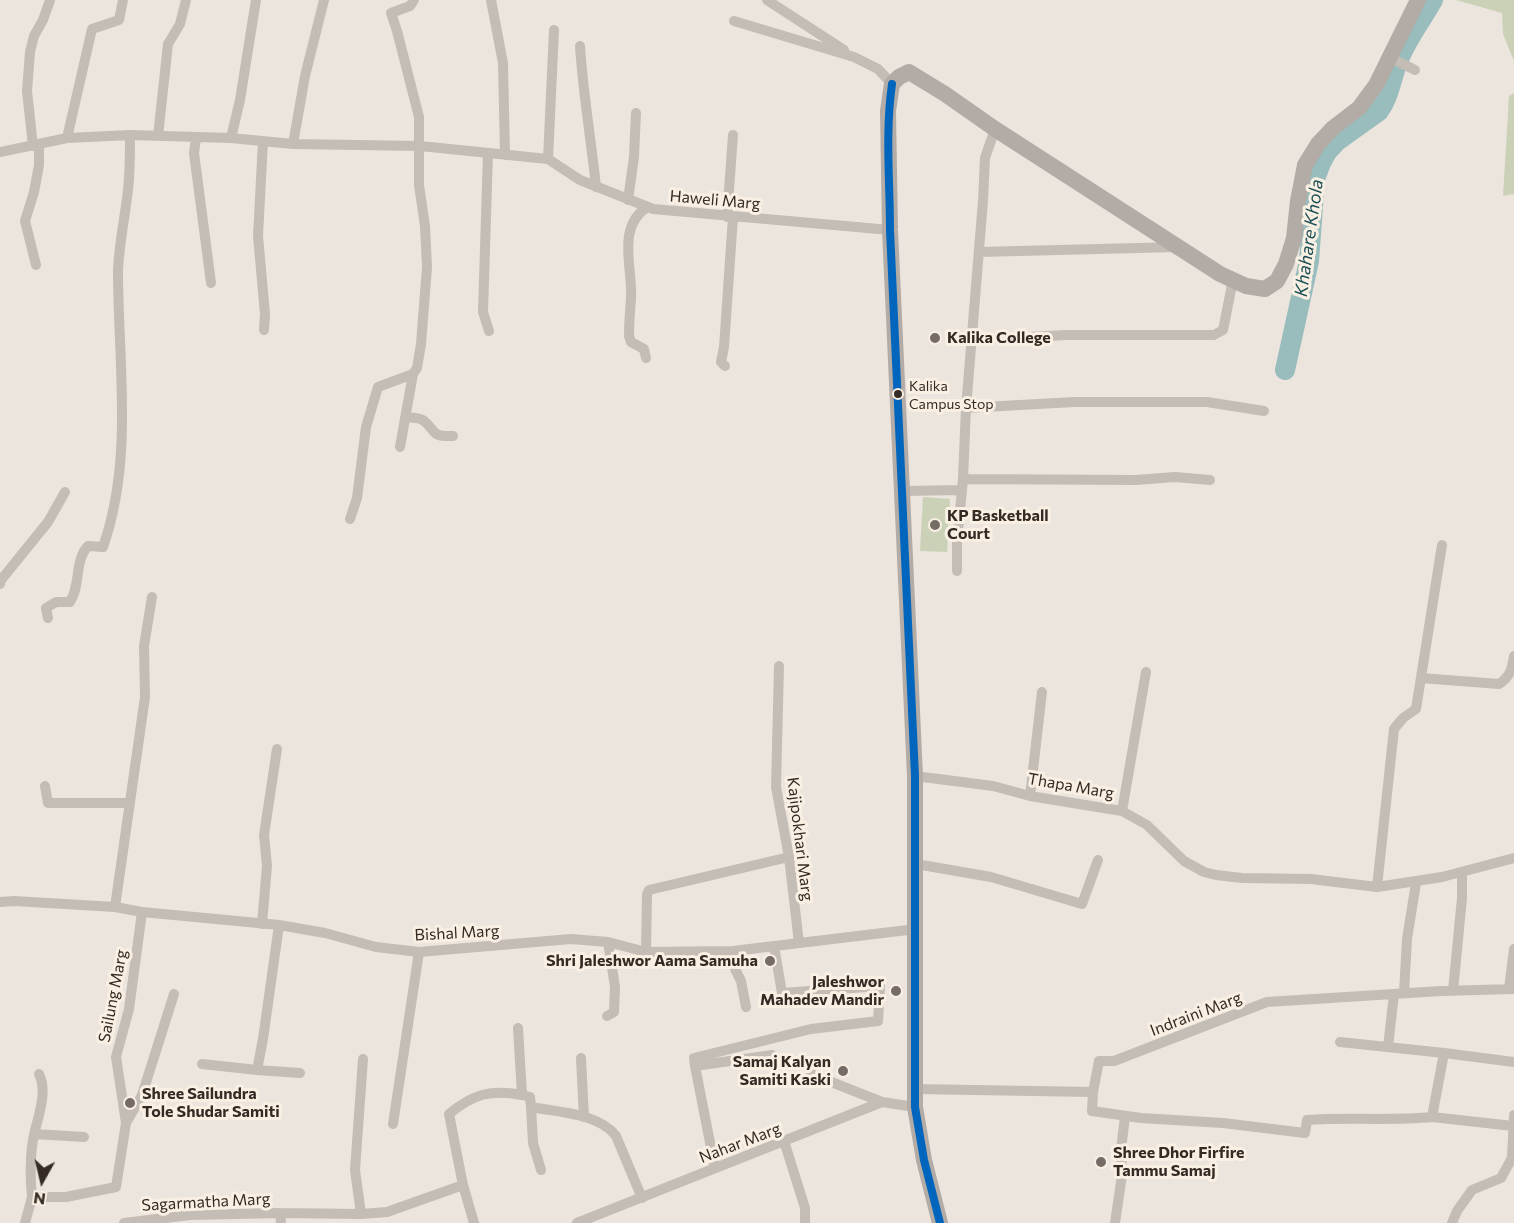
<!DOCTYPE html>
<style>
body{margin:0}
#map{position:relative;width:1514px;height:1223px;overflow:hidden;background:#ebe5dd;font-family:Commissioner,sans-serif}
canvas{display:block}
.north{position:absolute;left:12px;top:1151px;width:60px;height:60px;-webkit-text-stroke:4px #f9f0e3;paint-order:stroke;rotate:188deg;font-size:16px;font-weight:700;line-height:24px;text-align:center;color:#342b25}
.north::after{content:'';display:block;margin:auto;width:21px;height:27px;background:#342b25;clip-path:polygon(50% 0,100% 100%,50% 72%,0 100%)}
</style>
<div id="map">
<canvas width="1514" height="1223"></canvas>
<div class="north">N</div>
</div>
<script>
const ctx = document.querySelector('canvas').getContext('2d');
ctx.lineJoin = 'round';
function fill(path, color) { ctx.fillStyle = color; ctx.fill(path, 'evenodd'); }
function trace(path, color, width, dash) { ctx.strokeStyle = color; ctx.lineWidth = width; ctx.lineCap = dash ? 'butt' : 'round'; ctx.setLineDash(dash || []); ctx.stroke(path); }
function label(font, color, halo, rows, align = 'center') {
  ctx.font = font + ' Commissioner,sans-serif'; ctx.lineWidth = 6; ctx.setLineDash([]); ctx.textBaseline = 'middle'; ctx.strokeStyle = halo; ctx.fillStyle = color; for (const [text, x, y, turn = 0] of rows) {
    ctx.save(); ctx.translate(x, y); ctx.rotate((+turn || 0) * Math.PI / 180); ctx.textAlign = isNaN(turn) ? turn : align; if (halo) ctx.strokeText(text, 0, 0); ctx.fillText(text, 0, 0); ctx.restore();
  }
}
fill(new Path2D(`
 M1456,0H1514V61L1503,34L1502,13Z
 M1514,93V194L1503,196L1509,96Z
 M923,497L950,499L947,552L920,551Z`), '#cbd1b7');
trace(new Path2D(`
 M1285,370L1309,261L1315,179L1321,163L1327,152L1337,141L1379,111C1390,96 1391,79 1398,62C1406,40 1422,20 1433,0`), '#99bcbc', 20);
trace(new Path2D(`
 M491,0L503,63L505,155
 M767,0L844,50
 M734,21L854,57L878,69L892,84
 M580,46C583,93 591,139 596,187
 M1389,57L1415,70
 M158,136L168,44L180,24L186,0
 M67,138L92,29L119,20L123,0
 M196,138L194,153L211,283
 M231,138L240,100L256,0
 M263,141L258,236L265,314L264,330
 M293,144L305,76L324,0
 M33,146L27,91L30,52L34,36L43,20L50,0
 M0,152L67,138L130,135L231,138L293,144L420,146L548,159L580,180L653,209L890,230
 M488,153L483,312L489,331
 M548,159L554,30
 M628,200L634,157L636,113
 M727,217L733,135
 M979,252L1177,247
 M36,265L25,221L34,192L39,165V145
 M973,340L1066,335H1214L1223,330L1233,280
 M646,358L644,349L631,342L629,336C629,323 630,311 631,298C633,268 616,228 647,207
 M725,366L721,362L724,347L733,217
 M966,408L983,201L985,158L995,129
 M405,417C411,418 419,417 424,421C437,431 430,437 453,436
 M400,447L413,374L417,368L421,344L427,267L425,226L419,185V117L397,31L391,13L410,6L414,0
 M963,479L1136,480L1175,477L1210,480
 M902,491L962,490
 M350,519L357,498L366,427L378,387L413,374
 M957,571V542L963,479L966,408L1074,402H1207L1264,411
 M0,584L1,580L48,522L65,492
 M48,618L46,608L56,602H70C81,585 74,561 88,546L103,547C134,459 118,362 118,271C119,244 125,217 128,190C130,172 130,154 130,135
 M779,666L776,787L789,857L799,943
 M1421,678L1499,684C1510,677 1512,669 1514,656
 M915,776L993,786L1030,796L1122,811L1147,825L1184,861L1204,872L1216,875L1242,878L1311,879L1377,887L1442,877L1514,858
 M45,786L48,803H130
 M1030,796L1042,692
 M1122,811L1146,672
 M916,864L991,877L1082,904L1098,860
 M1377,887L1394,729L1403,718L1416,709L1442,545
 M0,902L14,901L115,907L142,912L279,925L325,933L376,947L419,952L571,939L608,942L646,952L733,951L916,929
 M115,907L145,697L144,646L152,597
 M262,924L267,866L264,835L277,749
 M279,925L263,1039L257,1070L300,1073
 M733,951L735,969L741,981L746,1007
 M646,952L647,894L649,890L789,857
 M1509,989L1514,949
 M1514,989L1441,991L1267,1002L1114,1061H1099L1093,1092L1092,1111L1141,1118L1223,1123L1305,1133L1307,1120C1348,1117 1390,1121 1432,1117L1444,1053L1514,1062
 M1453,991L1462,898V872
 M1404,993L1407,939L1416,883
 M607,1016L614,1012L615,987L608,942
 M518,1028L522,1095L530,1097L531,1107
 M1340,1042L1444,1053
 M1388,1047L1394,994
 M581,1058L584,1117
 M202,1064L257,1070
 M695,1066L694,1058L811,1029L878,1021L880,986L782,993L774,946
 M811,1074L882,1102
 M915,1089L1093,1092
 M1432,1117L1513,1126
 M126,1123L142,1095L174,994
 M393,1124L419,952
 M34,1134L84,1137
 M784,1141L805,1208V1223
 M715,1168L695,1066L772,1055
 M541,1170L533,1143L531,1107C557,1112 599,1113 616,1136L642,1198
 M463,1185L449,1114C473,1094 491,1089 522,1095
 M32,1197C30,1180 30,1152 34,1135C38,1116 48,1092 39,1074
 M280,1213L361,1214L355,1170L363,1059
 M361,1214L387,1212L463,1185L474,1223
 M25,1223L32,1197H66L116,1187L126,1123L116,1057L129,1009L142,912
 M124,1223L190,1215L280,1213L281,1223
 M577,1223L882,1102L915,1107
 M1115,1223L1122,1175L1121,1150L1125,1116
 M1452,1223L1457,1211L1472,1190L1501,1178L1512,1158L1514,1115`), '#c4bdb6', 10);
trace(new Path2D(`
 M940,1223L924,1160L915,1107V776L890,230L888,111L892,84L899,77L909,72L945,94L995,129L1220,274L1246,286L1265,289L1277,281L1286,264L1294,238L1298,201L1305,165L1318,144L1333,128L1359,108L1376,85L1418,0`), '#b2aba6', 16);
trace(new Path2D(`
 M892,84C885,133 890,182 890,230L915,776V1107L924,1160L940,1223`), '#0065bd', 8);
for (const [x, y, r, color] of [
 [935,338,6,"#746c65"],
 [898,394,5,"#342b25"],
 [935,525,6,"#746c65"],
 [770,961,6,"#746c65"],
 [896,991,6,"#746c65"],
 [843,1071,6,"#746c65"],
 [130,1103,6,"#746c65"],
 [1101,1162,6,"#746c65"]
]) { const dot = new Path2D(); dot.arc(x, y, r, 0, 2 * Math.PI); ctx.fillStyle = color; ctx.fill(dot); trace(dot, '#f9f0e3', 2); }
label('14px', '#342b25', '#f9f0e3', [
 ["Kalika",909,386],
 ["Campus Stop",909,404]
], 'left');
label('16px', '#342b25', '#f9f0e3', [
 ["Haweli Marg",715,200,5],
 ["Thapa Marg",1071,786,10],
 ["Kajipokhari Marg",800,839,83],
 ["Bishal Marg",457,933,-3],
 ["Sailung Marg",113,996,-79],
 ["Indraini Marg",1196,1014,-21],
 ["Nahar Marg",740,1143,-21],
 ["Sagarmatha Marg",206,1202,-3]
]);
label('bold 16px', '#342b25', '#f9f0e3', [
 ["Kalika College",947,338],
 ["KP Basketball",947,516],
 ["Court",947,534],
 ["Shri Jaleshwor Aama Samuha",758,961,"right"],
 ["Jaleshwor",884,982,"right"],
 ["Mahadev Mandir",884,1000,"right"],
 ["Samaj Kalyan",831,1062,"right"],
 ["Samiti Kaski",831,1080,"right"],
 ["Shree Sailundra",142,1094],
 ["Tole Shudar Samiti",142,1112],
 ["Shree Dhor Firfire",1113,1153],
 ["Tammu Samaj",1113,1171]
], 'left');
label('italic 18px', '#1b4f55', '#f9f0e3', [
 ["Khahare Khola",1309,238,-82]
]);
</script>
